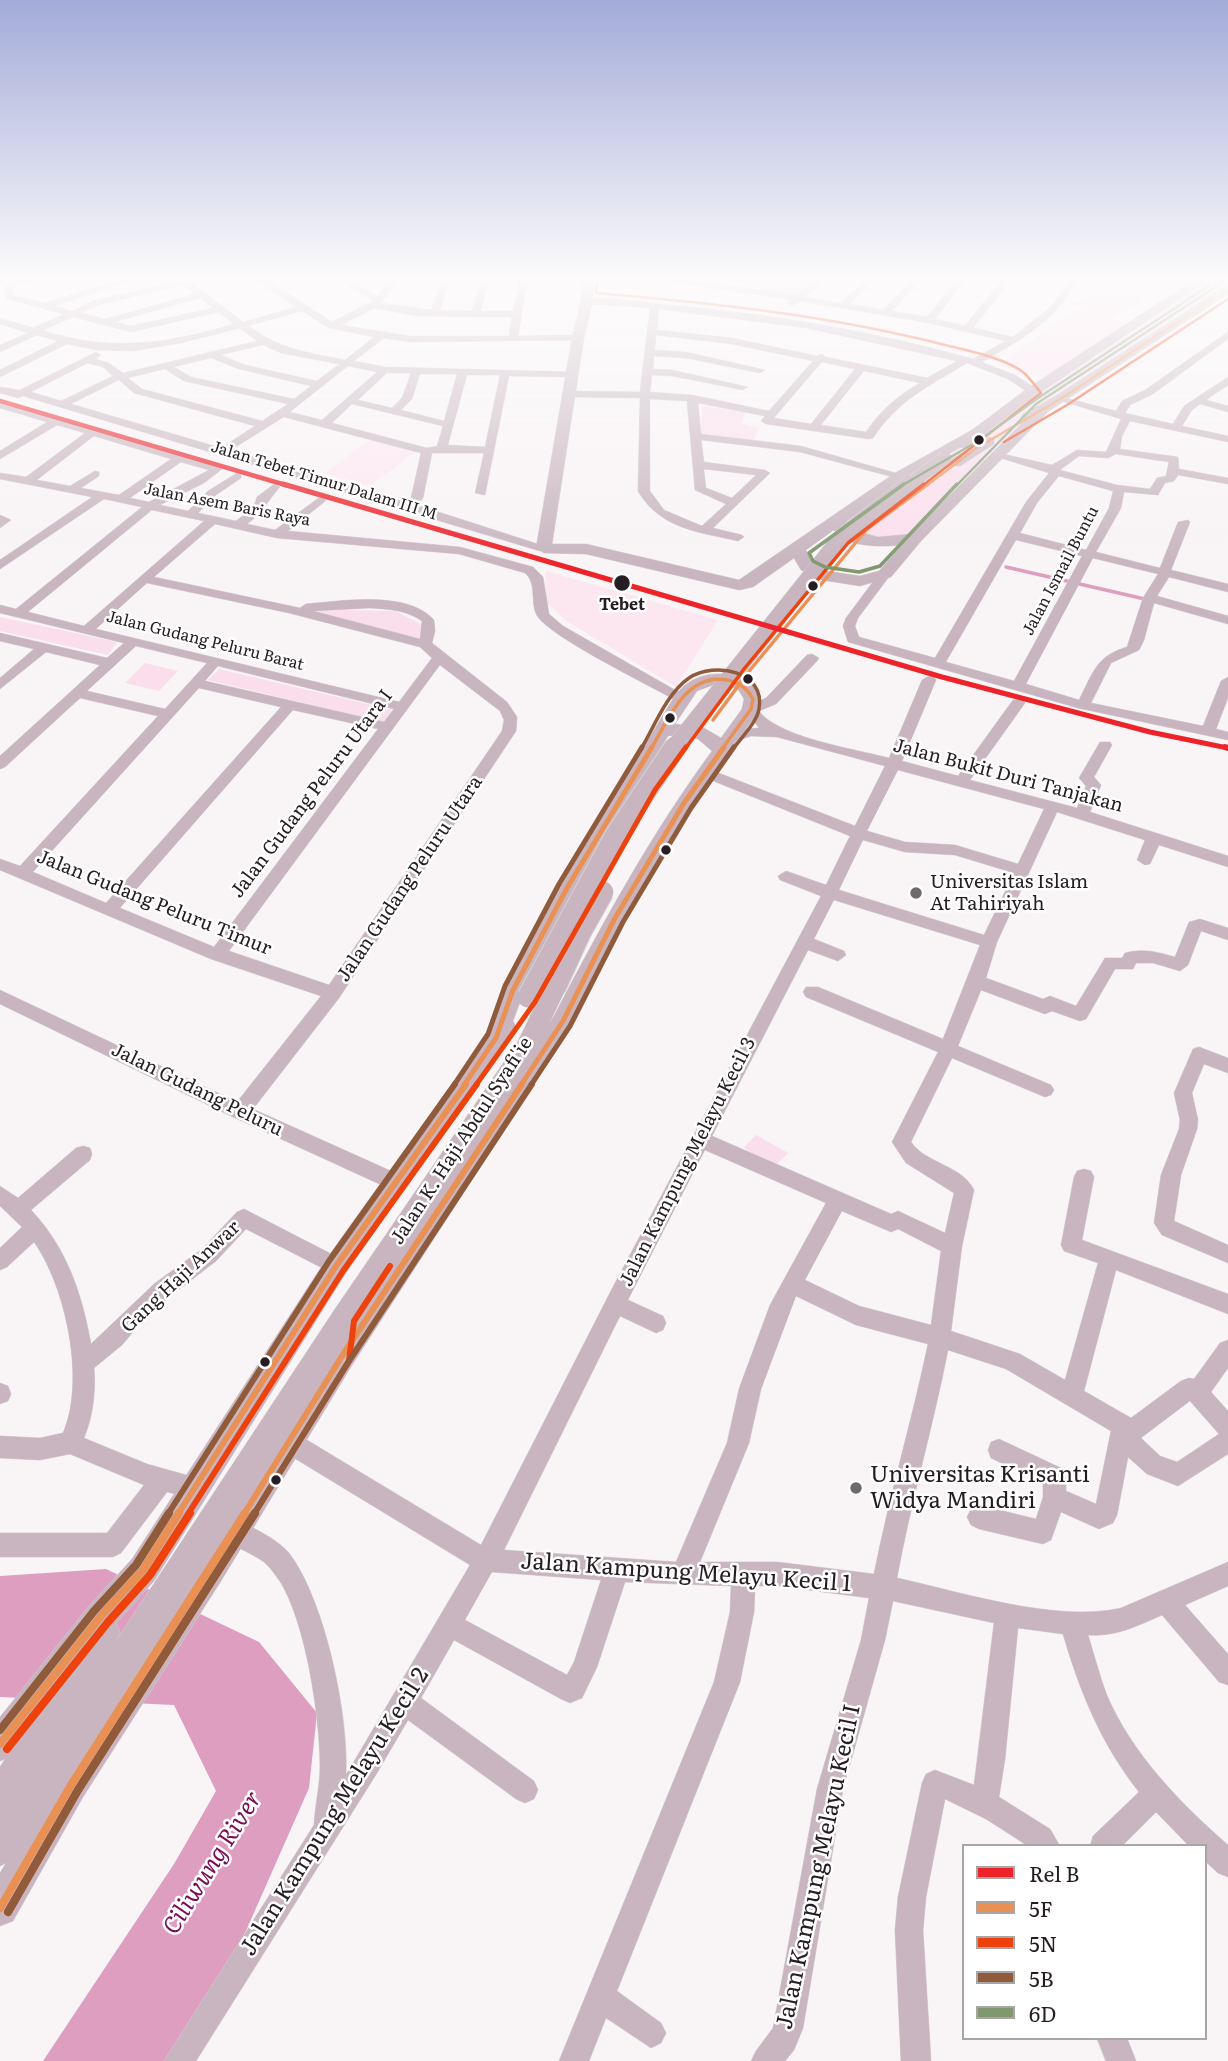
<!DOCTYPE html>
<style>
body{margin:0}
#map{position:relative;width:1228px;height:2061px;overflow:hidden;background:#f9f4f6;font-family:Literata,serif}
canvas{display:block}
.legend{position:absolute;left:962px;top:1844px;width:245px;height:196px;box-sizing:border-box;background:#fff;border:2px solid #a8a5a7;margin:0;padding:9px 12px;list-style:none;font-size:21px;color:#261d22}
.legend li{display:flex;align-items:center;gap:14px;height:35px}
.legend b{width:35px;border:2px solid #a8a5a7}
</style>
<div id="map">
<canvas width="1228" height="2061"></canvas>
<ul class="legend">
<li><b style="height:9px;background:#ec2329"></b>Rel B</li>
<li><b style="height:9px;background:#e99154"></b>5F</li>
<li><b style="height:9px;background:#ee420d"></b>5N</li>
<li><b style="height:9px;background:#905b3b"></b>5B</li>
<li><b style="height:9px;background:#7f986e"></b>6D</li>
</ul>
</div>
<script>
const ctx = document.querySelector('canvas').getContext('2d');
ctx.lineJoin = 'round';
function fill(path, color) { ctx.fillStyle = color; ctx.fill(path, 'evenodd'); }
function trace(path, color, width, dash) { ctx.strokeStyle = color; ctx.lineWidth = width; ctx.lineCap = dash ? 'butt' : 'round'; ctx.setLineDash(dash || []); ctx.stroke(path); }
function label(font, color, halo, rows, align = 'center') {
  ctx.font = font + ' Literata,serif'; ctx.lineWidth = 5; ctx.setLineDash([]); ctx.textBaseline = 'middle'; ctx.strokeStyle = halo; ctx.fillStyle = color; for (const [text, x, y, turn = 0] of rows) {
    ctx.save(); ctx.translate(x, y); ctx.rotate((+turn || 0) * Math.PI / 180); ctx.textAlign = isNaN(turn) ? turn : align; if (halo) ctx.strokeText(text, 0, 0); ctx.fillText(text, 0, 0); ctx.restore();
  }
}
fill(new Path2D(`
 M1103,286L1146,299L1111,318L1134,325L1049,380L997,365L1076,309L1095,314L1073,304Z
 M370,440L416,452L370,486L324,473Z
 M546,571L718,620L676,687L568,622L545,601Z`), '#fce7f1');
fill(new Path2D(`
 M775,278H820L796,298L760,290Z
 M1205,278H1228V289L1042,411L916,538H858L954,463L945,458L973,434Z
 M702,406L746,412L741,424L758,427L754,440L701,434Z
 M341,610L395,611L421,624L419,641L311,611Z
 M0,617L117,642L108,655L0,631Z
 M145,663L178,671L159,691L125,683Z
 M219,669L393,710L384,722L208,680Z
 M756,1135L788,1153L776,1165L756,1159L744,1147Z`), '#fbdeec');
fill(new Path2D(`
 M106,1569L259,1642L317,1713L309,1788L238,1949L168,2061H43L174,1864L216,1791L174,1705L0,1697V1576Z`), '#dd9ec0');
trace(new Path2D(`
 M1006,567L1149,600`), '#dd9ec0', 3.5);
const minor = new Path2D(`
 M3,278H60L17,283L13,289L14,295L45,303L124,278H138L54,306L72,311L93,301L177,281L175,278H185L243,322L296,307L254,278H264L332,322L373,301L336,278H347L377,296L392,278H401L380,303L431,310L443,278H451L440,310L472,311L481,278H489L481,311H513L520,278H528L518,336L578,335L581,336V340L409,342L384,338L354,361L385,367L575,372L577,374L572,377L509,376L485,495L475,493L484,453H432L423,498L417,505L550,548L540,551L23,396L18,398L0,393V387L20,390L96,352L101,355L95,359L109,363L123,373L257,341L240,328L181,343L133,351L97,350L67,344L0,377V370L58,341L37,335L0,352V345L28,333L0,324V318L33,328L64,314L7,299L5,289L8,283H0ZM183,285L195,294L105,319L81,313L99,305ZM200,298L213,308L131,326L115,322ZM375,308L417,316L512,317L509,336H409L341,325ZM302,311L329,328L374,337L345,360C307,352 280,350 249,326ZM219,312L234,324C179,340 124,351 68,337C60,335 50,334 43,330L73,317L131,332ZM263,345L281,353L339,364L317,381L245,365L221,355ZM211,358L239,369L311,386L294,399L191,377L174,367ZM88,363L103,367L113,376L61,401L31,392ZM348,366L377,372L322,420L290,412ZM165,369L184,381L288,404L262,421L142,389L128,378ZM387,373H411L402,398L392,408L358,400ZM420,374H457L444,421L401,410L412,399ZM467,375H500L485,447L448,445ZM119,380L134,393L255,426L221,448L71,404ZM352,404L443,426L437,446L427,448L332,423ZM284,417L421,453L411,498L408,503L231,450Z
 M649,278H675L796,295L816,278H826L805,297L841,303L867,278H876L850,304L883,310L914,278H923L892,311L927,317L958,278H967L935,319L965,326L1003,278H1012L973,328L1013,337L1052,306L1071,278H1079C1056,320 1023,339 982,362L1015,375L1037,389V393H1029L1008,379L967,363C928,387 899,399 873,438L869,439L766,424L761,421L765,416L698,403L701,434L801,446L906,476L900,479L800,452L701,440L704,462L765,470L770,473L713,528L742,535L744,537L738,541C699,532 660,529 638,491L640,398L569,397L564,394L569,391L640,392L650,308L587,304L584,303V299C611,296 642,302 669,305C771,314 874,331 973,359L1006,341L929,323L800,301L792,306L787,303L791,300ZM659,309L806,328L957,361L927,378L826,357L821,354L817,356L732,338L657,330ZM656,335L732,344L813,361L769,411L692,395L650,392L652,375L672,376L743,390L748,387L672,370L653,369L654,356L686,358L760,373L765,370L686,352L655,350ZM822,362L855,369L811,424L774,418ZM864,371L920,383C897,396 881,410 866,432L821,425ZM650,399L687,401L695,490L726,504L702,526L664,510L650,491ZM704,469L756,475L732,498L706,488Z
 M1228,332V339L1153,394L1130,405L1125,413L1173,424L1184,406L1228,377V385L1206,400L1228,406V412L1200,404L1192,410L1182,426L1228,436V442L1130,421L1122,436L1120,449L1178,457L1179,469L1228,478V484L1178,475L1174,481L1165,483L1158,495L1124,492L1121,508L1096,552L1160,568L1178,522L1188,520L1190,522L1171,570L1228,584V592L1169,577L1157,596L1228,616V624L1154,603L1144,640L1139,650L1111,663L1091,703L1203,726L1221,681L1228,677V698L1216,729L1228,732V740L1078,708L848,642L843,626L846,618L881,571L885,570L891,574L858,618L855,626L859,637L935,658L1026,502L1049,473L994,456V452L1052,465L1077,450L1106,452L1121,419L1058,400V396L1116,411L1122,401L1145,390ZM1116,454L1169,462L1166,476L1157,478L1150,489L1117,485L1060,470L1079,456L1108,458ZM1059,476L1113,491L1109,508L1086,550L1020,533L1037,503ZM1016,540L1082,556L1014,681L946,662ZM1093,558L1158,574L1143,598L1127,647C1096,656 1093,673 1079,700L1026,684Z
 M0,402L185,455L222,469L204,483L160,505L188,511L208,491L237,473L241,474V478L216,495L198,513L236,521L253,508L257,497L274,484L280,487C268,500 262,514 247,524L275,530L320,497L326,500L324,502L288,531L460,547L533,567L543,577L549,614L563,626L689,698L682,702L677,701C649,685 554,639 538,617C529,604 538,584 525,573L459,554L277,538L215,524L154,577L300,608L306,604C342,601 407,590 434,620L435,631L432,643L507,702L517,717L516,731L339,998L253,1109L402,1176L405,1182L402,1188L395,1190L388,1188L233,1117L0,1004V990L237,1102L321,996L211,959L0,870V859L20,866L158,716L80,698L5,767L0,769V756L100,665L46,652L0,689V678L34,649L0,641V633L107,658L124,643L0,613V605L16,609L142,507L104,499L0,569V560L92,497L0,479V473L26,477L85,433L57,425L0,459V451L47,422L0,408ZM94,436L171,459L119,495L81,488L99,476V472L95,471L70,486L37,480ZM181,462L209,470L149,502L130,498ZM152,510L204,521L84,626L28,612ZM147,583L289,613L420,647L432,658L399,702L96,629ZM370,608C389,609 406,610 422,621L420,639L313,611ZM136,646L207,663L165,709L87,691ZM440,665L500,711L504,720L502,731L329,985L229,951ZM218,666L394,709L384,722L205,681ZM199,688L281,707L106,903L33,872ZM293,710L378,729L214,947L120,908Z
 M0,515L11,520L0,528Z
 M812,654L819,658L817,661L776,704L759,711C779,738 855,749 889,758L922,680L929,676L934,677L936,680L902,761L958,776L1013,700H1023L1025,703L970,780L1077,808L1086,786L1079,778L1100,742H1110L1112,745L1094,777L1101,785L1090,812L1228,856V867L1159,845L1150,864L1145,865L1137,860L1145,840L1057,812L997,942L986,978L1043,999L1050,996L1076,1006L1105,958H1122L1125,953C1142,948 1158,952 1175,957L1189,922L1200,919L1228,928V940L1201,931L1188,965L1180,971L1153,963H1136L1133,969H1115L1086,1019L1080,1021L1052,1011L1045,1014L981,990L958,1046L1051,1085L1054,1090L1051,1095L1045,1097L952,1058L911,1142C926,1164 962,1165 974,1190L962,1246L951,1331L1020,1354L1065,1380L1098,1263L1064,1251L1061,1245L1074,1177L1077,1171L1084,1169L1091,1171L1094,1177L1082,1240L1228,1294V1314L1116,1270L1084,1391L1131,1418L1181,1381L1189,1378L1194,1379L1220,1343L1228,1340V1368L1211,1392L1228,1411V1454L1178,1486L1147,1474L1128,1457L1117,1515L1113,1523L1099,1529L1061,1512L1051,1540L1043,1544L979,1529L971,1525L967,1517L971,1509L979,1505L1036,1519L1043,1497V1483L991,1458L988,1450L991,1442L999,1439L1063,1469L1066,1477V1491L1096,1504L1111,1431L1006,1369L948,1350C933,1427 911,1501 897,1578C961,1592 1057,1623 1121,1608L1228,1562V1586L1185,1605L1228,1654V1685L1219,1682L1162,1615C1137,1626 1116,1637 1088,1635C1094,1654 1099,1674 1106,1693C1131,1753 1180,1803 1228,1845V1877L1218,1873L1205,1861V1846H1189L1156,1812L1122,1846H1090L1093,1836L1139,1792C1101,1744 1080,1692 1063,1634L1018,1628L1005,1759L999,1797L1050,1829L1060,1846H1028L986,1819L945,1799L926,1897L923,1930L931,2061H901L895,1930L898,1897L922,1783L926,1774L935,1770L974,1785L994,1623L893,1601L885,1640L843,1789L803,2028L794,2050L785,2061H751L756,2051L773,2028L817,1789L861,1640L869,1598L777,1586H755L754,1612L740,1682L617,1991L661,2023L666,2033L661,2043L651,2048L606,2018L589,2061H559L714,1682L730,1612L731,1586L625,1582L597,1667L582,1698L570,1703L561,1699L454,1640L421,1698L534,1781L538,1790L534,1799L525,1803L516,1799L408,1720L377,1773L196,2061H164L314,1825C315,1805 320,1786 320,1766C320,1717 306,1625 281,1583C276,1576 271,1568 264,1562C251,1552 229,1547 222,1531L226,1523L234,1519C252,1527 276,1538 289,1553C325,1600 349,1716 346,1775L470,1565L281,1450L278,1442L281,1434L289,1431L297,1434L481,1545L615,1283L821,896L780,880L778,876L786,871L826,885L850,836L701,776L699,773L701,770H711L855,826L885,766L777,737L751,736L730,743L723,739L745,729L759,728L744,709L746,706L766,698L807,655ZM898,770L1044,809L1018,864L955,845L905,842L867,831ZM863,840L905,852L955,855L1014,873L984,935L839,890ZM834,900L980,945L943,1039L818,987H806L803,992L806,997L938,1052L892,1142L906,1163L954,1193L945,1233L898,1211L891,1214L712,1136L808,950L838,961L846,955L844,951L814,939ZM705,1150L826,1203L770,1305L739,1389L727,1443L676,1562L504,1550L620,1316L656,1333L663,1330L666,1323L663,1316L628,1300ZM842,1211L891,1232L898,1229L941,1251L931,1325L859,1306L805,1280ZM796,1296L856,1325L928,1344C912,1421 889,1497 874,1574L777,1562H700L749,1443L761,1389ZM1190,1401L1219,1434L1177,1462L1160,1456L1141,1438ZM492,1572L601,1580L574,1662L567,1675L465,1620Z
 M1199,1047L1228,1058V1073L1204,1064L1192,1093L1198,1120L1197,1129L1181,1175L1174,1221L1228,1245V1263L1162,1235L1154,1223L1161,1175L1179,1129L1180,1120L1174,1093L1193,1049Z
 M83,1146L90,1148L92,1154L90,1160L31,1210C67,1248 82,1294 91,1344L154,1284L202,1249L237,1212L244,1209L343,1260L346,1266L343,1272L336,1275L246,1229L216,1261L168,1298L144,1319L122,1345L94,1368C96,1392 93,1416 84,1438L147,1464L204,1480L207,1488L204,1496L196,1499L167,1492L121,1553L113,1557H0V1533H107L144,1485L70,1454L40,1460L0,1458V1436L40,1438L63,1433C86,1382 66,1287 34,1242L7,1267L0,1270V1248L22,1227L0,1206V1186L18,1198L76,1148Z
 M0,1383L8,1386L11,1394L8,1401L0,1404Z
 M1097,2038H1127L1136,2061H1106Z`);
const major = new Path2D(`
 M582,278H594L593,301L584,338L552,544H586L739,580L895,473L972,430L1028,388L1197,278H1211L1038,394L967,447L959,448L905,479L847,521L849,529L878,537L911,534L1025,420L1021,417L1023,414L1057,395L1224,287L1228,286V294L1049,411L921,541L891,577L860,586L822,580L801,570L794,558L753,587L739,590L586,554L544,553L536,548L572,338L581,301ZM834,530C846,548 882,547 902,545L879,571L860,576L826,571L813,564L806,550Z
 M989,437L994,438V444L960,466H950V460Z
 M726,674C746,679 764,685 760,709L692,806L625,919L571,1027L352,1365L221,1581L83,1797L13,1921L0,1926V1873L6,1863L0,1866V1767L5,1759L0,1761V1717L90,1605L132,1559L327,1258L485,1038L502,990L557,888L676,694C690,678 704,673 726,674ZM716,684L738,689L744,699L742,709L721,738L704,728L675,724L697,691ZM682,735L698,739L712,751C651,834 602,924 554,1016L549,1024L566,988L563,982L555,980L547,982L517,1043L335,1309L116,1641L120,1632L116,1623L154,1581L345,1274L513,1033L516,1027L513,1021C548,922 614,827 668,736Z`);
trace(minor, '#d6d2d4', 1);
trace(major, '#d6d2d4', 1);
fill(minor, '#c8b5bf');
fill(major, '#c8b5bf');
const majorBridgeFar2 = new Path2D(`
 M907,486L945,458`);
const majorBridgeFar1 = new Path2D(`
 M673,749L842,537L910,484`);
const majorBridge = new Path2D(`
 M555,988L581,931L603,892
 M528,997L616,835L675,747`);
trace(majorBridgeFar2, '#d6d2d4', 14, []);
trace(majorBridgeFar1, '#d6d2d4', 18, []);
trace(majorBridge, '#d6d2d4', 23, []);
trace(majorBridgeFar2, '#c8b5bf', 13);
trace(majorBridgeFar1, '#c8b5bf', 17);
trace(majorBridge, '#c8b5bf', 21);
trace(new Path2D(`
 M926,486L975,449L1062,398L1228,289`), '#e99154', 2.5);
trace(new Path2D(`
 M713,720L750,670L867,529L928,484
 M651,749C668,720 686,672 727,680C739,682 747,688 753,699L751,709L722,749`), '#e99154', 3.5);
trace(new Path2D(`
 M464,1085L496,1038L513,990L567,888L652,747
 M521,1085L563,1021L615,918L684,803L724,747`), '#e99154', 5);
trace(new Path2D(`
 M178,1514L336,1266L466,1084
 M244,1514L342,1356L522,1084`), '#e99154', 6);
trace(new Path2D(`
 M0,1744L101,1616L143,1570L179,1513
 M0,1908L71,1785L245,1513`), '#e99154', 8);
trace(new Path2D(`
 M597,278L596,293C714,303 834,316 949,346C970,351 1007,359 1024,373C1030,378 1036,387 1041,393L922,486
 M1004,442L1067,405L1228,299`), '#ee420d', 2.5);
trace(new Path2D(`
 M685,749L744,669L848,543L924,484`), '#ee420d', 3.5);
trace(new Path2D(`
 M476,1085L535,1002L655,790L686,747`), '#ee420d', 5);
trace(new Path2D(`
 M188,1514L343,1271L477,1084
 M254,1514L349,1361L354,1321L390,1266`), '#ee420d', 6);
trace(new Path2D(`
 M7,1749L108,1622L150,1575L190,1513
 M8,1912L78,1790L255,1513`), '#ee420d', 8);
trace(new Path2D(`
 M641,749C654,727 667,693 689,678C715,661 766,671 759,709C757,722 741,738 733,749`), '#905b3b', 3.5);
trace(new Path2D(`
 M454,1085L488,1034L505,986L559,884L642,747
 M531,1085L570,1026L623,922L691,808L734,747`), '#905b3b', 5);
trace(new Path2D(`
 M168,1514L329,1261L455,1084
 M254,1514L349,1361L532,1084`), '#905b3b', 6);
trace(new Path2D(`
 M0,1730L94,1611L136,1565L169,1513
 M8,1912L78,1790L255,1513`), '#905b3b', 8);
trace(new Path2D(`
 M901,486L978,441L1038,398L1210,285
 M956,486L1036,404L1223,282`), '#7f986e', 2.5);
trace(new Path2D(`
 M904,484L809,553L813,561L825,567L859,572L880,566L957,484`), '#7f986e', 3.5);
trace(new Path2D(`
 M0,401L289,486`), '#ec2329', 4.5);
trace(new Path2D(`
 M283,484L942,677L1150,732L1228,748`), '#ec2329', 5);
trace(new Path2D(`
 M1225,747L1228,748`), '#ec2329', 6);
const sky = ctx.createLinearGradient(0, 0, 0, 567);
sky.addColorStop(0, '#a3abd8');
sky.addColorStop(0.49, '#fcfafb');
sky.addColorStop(1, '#fcfafb00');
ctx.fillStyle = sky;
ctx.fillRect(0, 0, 1228, 567);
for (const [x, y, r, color] of [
 [979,440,6,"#261d22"],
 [622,583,9,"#261d22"],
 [813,586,6,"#261d22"],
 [748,679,6,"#261d22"],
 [670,718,6,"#261d22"],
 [666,850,6,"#261d22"],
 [916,893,7,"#70686c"],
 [265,1362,6,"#261d22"],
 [276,1480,6,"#261d22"],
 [856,1488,7,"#70686c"]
]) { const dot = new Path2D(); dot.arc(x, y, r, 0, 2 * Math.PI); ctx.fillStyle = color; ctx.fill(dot); trace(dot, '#fff', 2.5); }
label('16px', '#261d22', '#fff', [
 ["Jalan Tebet Timur Dalam III M",324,481,17],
 ["Jalan Asem Baris Raya",227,505,11],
 ["Jalan Ismail Buntu",1061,571,-62],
 ["Jalan Gudang Peluru Barat",205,641,14]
]);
label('bold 16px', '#261d22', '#fff', [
 ["Tebet",622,605]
]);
label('19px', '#261d22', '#fff', [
 ["Jalan Bukit Duri Tanjakan",1008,776,15],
 ["Jalan Gudang Peluru Utara I",312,794,-53],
 ["Jalan Gudang Peluru Utara",410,879,-56],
 ["Jalan Gudang Peluru Timur",154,903,22],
 ["Jalan Gudang Peluru",197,1090,26],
 ["Jalan K. Haji Abdul Syafi'ie",462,1141,-57],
 ["Jalan Kampung Melayu Kecil 3",688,1162,-63],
 ["Gang Haji Anwar",181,1277,-43]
]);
label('19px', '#261d22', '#fff', [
 ["Universitas Islam",930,882],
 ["At Tahiriyah",930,904]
], 'left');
label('23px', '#261d22', '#fff', [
 ["Universitas Krisanti",870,1475],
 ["Widya Mandiri",870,1501]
], 'left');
label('23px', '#261d22', '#fff', [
 ["Jalan Kampung Melayu Kecil 1",686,1573,4],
 ["Jalan Kampung Melayu Kecil 2",335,1812,-58],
 ["Jalan Kampung Melayu Kecil I",819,1867,-78]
]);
label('italic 24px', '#790c54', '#fff', [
 ["Ciliwung River",213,1863,-58]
]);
</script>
